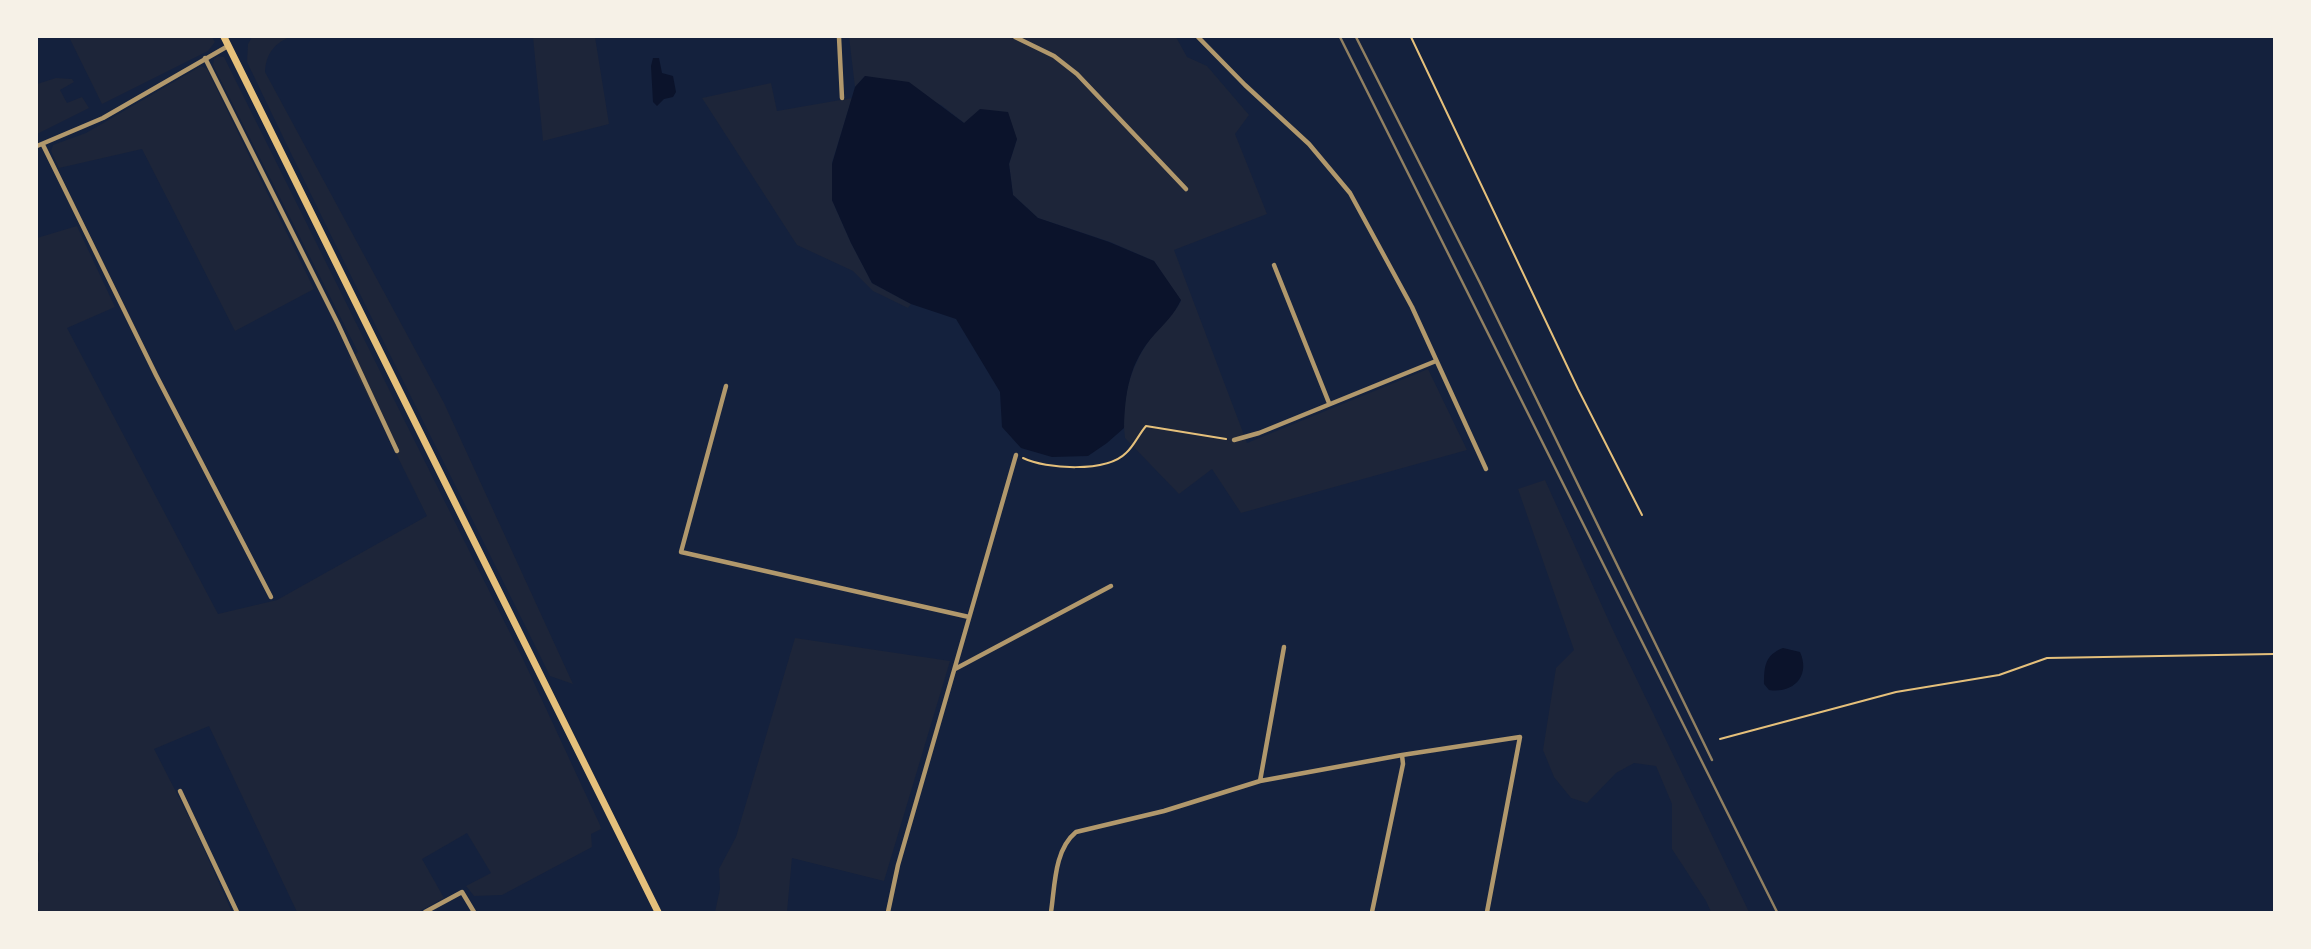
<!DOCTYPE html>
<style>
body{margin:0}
#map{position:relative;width:2311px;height:949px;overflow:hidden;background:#14213d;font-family:Inter,sans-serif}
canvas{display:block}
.frame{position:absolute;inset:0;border:38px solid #f6f1e7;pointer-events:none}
</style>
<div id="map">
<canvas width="2311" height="949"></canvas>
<div class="frame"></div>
</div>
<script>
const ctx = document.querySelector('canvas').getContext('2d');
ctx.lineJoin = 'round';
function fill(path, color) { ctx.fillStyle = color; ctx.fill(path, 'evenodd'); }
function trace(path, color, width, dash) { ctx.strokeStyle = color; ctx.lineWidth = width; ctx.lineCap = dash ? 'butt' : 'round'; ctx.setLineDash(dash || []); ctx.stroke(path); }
fill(new Path2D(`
 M69,37H212L215,42L208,51L102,104Z
 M252,37H290C273,44 266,55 265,72L444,403L573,684L550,676C449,471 345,268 247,62L248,44Z
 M533,37H595L609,124L543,141Z
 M849,37H1176L1187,57L1207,66L1249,115L1235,134L1267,214L1174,250L1247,443L1428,369L1467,450L1241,513L1212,469L1179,494L1125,438C1121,401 1129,369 1150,339C1161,325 1173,316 1181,301L1154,261L1110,242L1038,218L1013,195L1009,164L1017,139L964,123L941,105L865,76L855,87Z
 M218,56L224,57L523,659L600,825L601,829L591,834L592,847L502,895L474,896L466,886L491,873L467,833L422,859L444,898L418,912H297L209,726L154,749L194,827L232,912H37V238L77,226L115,307L67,328L218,614L277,600L427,516L349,359L358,352L213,65L214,59Z
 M201,66L207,69L314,289L235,331L142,149L59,168L51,151L53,145L86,133Z
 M56,78L72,79L74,82L60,90L67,103L82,97L89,108L37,134V84Z
 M771,83L777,111L852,98L832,163V200L851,243L872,283L911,304L908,308L873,291L853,271L797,245L702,98Z
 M1545,480L1612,628L1749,912H1711L1706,901L1672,849V804L1656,766L1634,763L1616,773L1587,803L1571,798L1554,777L1543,750L1556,668L1574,650L1518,489Z
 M795,638L950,661L884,881L792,858L787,912H715L720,889L719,869L736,837Z`), '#1d2539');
fill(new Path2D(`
 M653,58H659L662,73L673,76L676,92L673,97L664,99L657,106L653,102L651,66Z
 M865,76L909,82L964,123L980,109L1008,112L1017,139L1009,164L1013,195L1038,218L1109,242L1154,261L1181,300C1174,315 1164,324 1154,335C1129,363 1125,393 1124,428L1107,443L1088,456L1052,457L1021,448L1002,427L1000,392L956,319L911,304L872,283L851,243L832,200V164L855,87Z
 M1783,648L1800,652C1811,676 1793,694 1769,690L1764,684C1764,666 1765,655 1783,648Z`), '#0b132b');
trace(new Path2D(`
 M37,853V861`), '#0b132b', 2.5);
trace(new Path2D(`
 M1411,37L1578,389L1642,515
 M1023,458C1046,469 1106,473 1126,453C1134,446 1139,434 1146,426L1226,439
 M1720,739L1896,692L1999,675L2047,658L2274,654`), '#e5c07b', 2);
trace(new Path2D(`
 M839,37L842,98
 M1015,37L1054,56L1077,74L1186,189
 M1198,37L1245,85L1309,144L1350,193L1412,307L1486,469
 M205,58L338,324L397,451
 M43,145L156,375L271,597
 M37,146L103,118L228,46
 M1274,265L1329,403
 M726,386L681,552L969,617
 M1234,440L1259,433L1436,361
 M955,669L1111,586
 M1260,781L1284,647
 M180,791L237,912
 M425,912L462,892L474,912
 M888,912L898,865L1016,455
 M1051,912C1055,886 1054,850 1076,832L1164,811L1260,781L1402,755L1520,737L1487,912
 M1372,912L1403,764L1402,755`), '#b1986c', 4.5);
trace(new Path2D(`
 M224,37L658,912`), '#e5c07b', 7);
trace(new Path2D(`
 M1340,37L1777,912
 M1356,37L1480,283L1712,760`), '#918062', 2.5);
</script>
